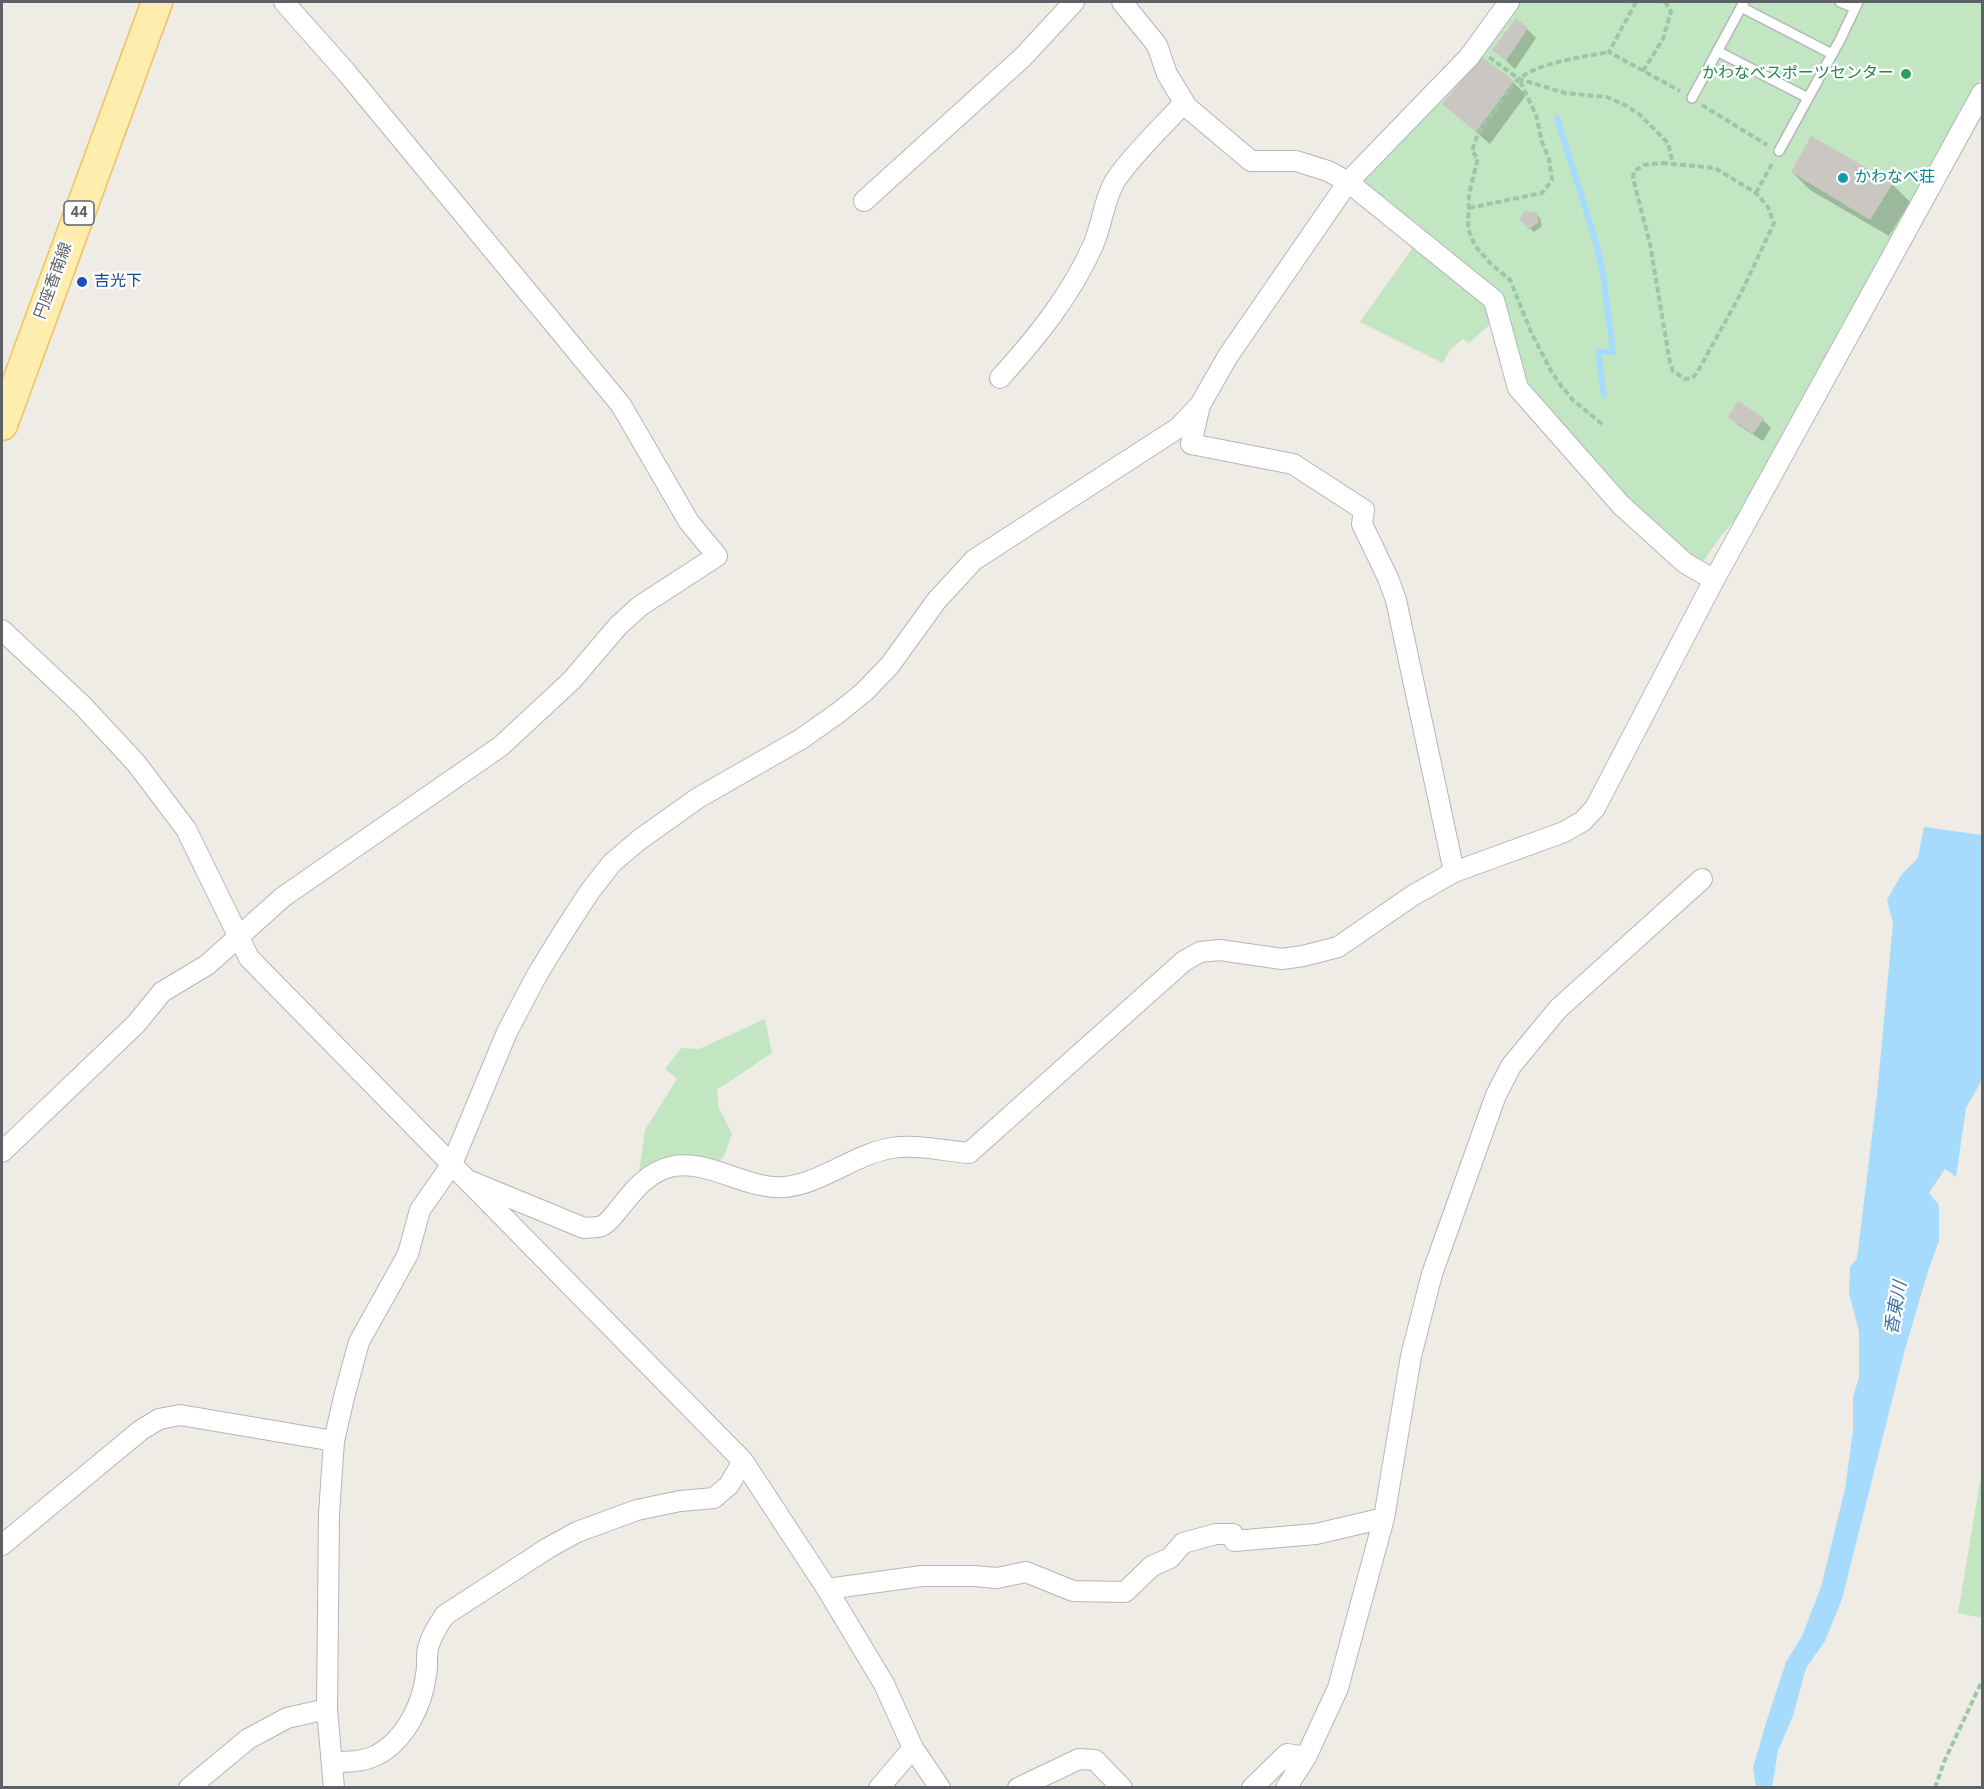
<!DOCTYPE html>
<meta charset="utf-8">
<style>
body{margin:0}
#map{position:relative;width:1984px;height:1789px;overflow:hidden;background:#efece5;font-family:Roboto,sans-serif}
canvas{display:block}
.frame{position:absolute;inset:0;border:3px solid #5d6165;pointer-events:none}
</style>
<div id="map">
<canvas width="1984" height="1789"></canvas>
<div class="frame"></div>
</div>
<script>
const ctx = document.querySelector('canvas').getContext('2d');
ctx.lineJoin = 'round';
function fill(path, color) { ctx.fillStyle = color; ctx.fill(path, 'evenodd'); }
function trace(path, color, width, dash) { ctx.strokeStyle = color; ctx.lineWidth = width; ctx.lineCap = dash ? 'butt' : 'round'; ctx.setLineDash(dash || []); ctx.stroke(path); }
function label(font, color, halo, rows, align = 'center') {
  ctx.font = font + ' Roboto,"Noto Sans JP",sans-serif'; ctx.lineWidth = 4.5; ctx.setLineDash([]); ctx.textBaseline = 'middle'; ctx.strokeStyle = halo; ctx.fillStyle = color; for (const [text, x, y, turn = 0] of rows) {
    ctx.save(); ctx.translate(x, y); ctx.rotate((+turn || 0) * Math.PI / 180); ctx.textAlign = isNaN(turn) ? turn : align; if (halo) ctx.strokeText(text, 0, 0); ctx.fillText(text, 0, 0); ctx.restore();
  }
}
fill(new Path2D(`
 M1520,2H1982V76L1932,163L1743,511L1720,537L1697,571L1524,390L1501,298L1359,183L1495,34Z
 M1416,243L1489,302L1495,320L1469,343L1463,339L1450,350L1443,363L1360,322Z
 M765,1019L772,1053L717,1090L719,1108L732,1134L725,1154L715,1167L663,1164L639,1172L645,1130L677,1079L665,1069L681,1048L699,1049Z
 M1982,1469V1618L1958,1613Z`), '#c3e6c2');
fill(new Path2D(`
 M1924,827L1982,835V1080L1966,1108L1956,1177L1945,1169L1929,1193L1939,1205V1241L1928,1271L1904,1353L1842,1599L1825,1641L1806,1668L1793,1716L1778,1751L1772,1787H1756L1753,1768L1766,1723L1786,1662L1802,1636L1821,1587L1845,1489L1853,1430V1397L1859,1377V1332L1849,1293L1850,1267L1857,1258L1877,1095L1893,923L1887,900L1901,875L1918,858Z`), '#a7dbfe');
fill(new Path2D(`
 M1527,29L1536,38L1515,69L1503,58Z
 M1513,82L1526,95L1490,144L1444,104Z
 M1792,172L1892,184L1910,202L1889,236L1810,190Z
 M1536,214L1540,218L1542,226L1534,232L1521,220Z
 M1730,417L1763,420L1771,428L1763,441L1738,425Z`), '#0003');
trace(new Path2D(`
 M1557,118L1595,239L1603,273L1613,352H1598L1604,395`), '#a7dbfe', 6);
fill(new Path2D(`
 M1516,18L1528,28L1506,61L1492,50Z
 M1482,57L1514,81L1476,132L1442,104Z
 M1811,136L1893,183L1870,220L1791,172Z
 M1525,211L1536,212L1539,222L1529,229L1519,220Z
 M1738,401L1764,418L1753,434L1728,417Z`), '#cac7c2');
const lane = new Path2D(`
 M1840,2L1855,8
 M1741,7L1832,54
 M1717,51L1808,98
 M1692,98L1744,2
 M1779,151L1840,40L1858,2`);
const street = new Path2D(`
 M1122,2L1157,45L1167,74L1187,107L1251,161H1296L1328,171L1348,182L1494,300L1518,388L1621,505L1685,563L1714,580
 M864,201L1023,57L1074,2
 M1000,378C1037,337 1072,294 1094,243C1102,224 1105,195 1117,178C1136,151 1162,127 1184,103
 M1200,405L1191,444L1293,464L1364,510L1362,524L1388,578L1396,600L1454,872
 M2,630L82,705L136,763L186,829L249,958L743,1461L827,1589L884,1684L913,1748L940,1788
 M2,1152L136,1024L162,992L207,965L283,897L501,746L572,680L618,626L640,606L717,556L689,522L621,405L346,72L284,2
 M470,1181L584,1228C589,1227 597,1228 602,1226C608,1223 614,1215 618,1210C633,1191 648,1171 674,1166C710,1160 747,1190 785,1187C823,1183 854,1154 892,1148C917,1144 944,1151 969,1153L1184,961L1200,952L1220,950L1282,959L1303,956L1338,947L1412,896L1454,872L1564,832L1583,821L1595,808L1714,580L1982,93
 M2,1545L141,1430L159,1419L180,1415L334,1441
 M827,1589L922,1576H975L997,1578L1026,1572L1073,1591L1125,1592L1152,1566L1170,1558L1183,1543L1216,1534H1233L1234,1541L1316,1534L1384,1518
 M332,1762C347,1762 363,1762 377,1755C405,1740 422,1706 426,1675C428,1666 426,1657 428,1648C431,1636 438,1625 445,1615L548,1548L577,1532L637,1510L680,1501L714,1498L729,1485L743,1461
 M189,1788L248,1739L287,1718L327,1709
 M334,1788L327,1709L329,1514L334,1441L344,1397L359,1342L408,1254L420,1210L452,1164L507,1032L537,975L564,931L590,891L612,863L639,840L698,798L801,739L838,713L864,692L890,665L937,600L974,560L1178,428L1200,405L1228,356L1348,182L1469,57L1509,2
 M879,1788L913,1748
 M1018,1788L1079,1759L1095,1760L1122,1788
 M1252,1788L1287,1754L1306,1757
 M1286,1788L1306,1757L1338,1688L1384,1518L1411,1356L1432,1274L1496,1095L1511,1066L1558,1009L1702,879`);
const primary = new Path2D(`
 M2,425L157,2`);
trace(lane, '#b2b6ba', 12);
trace(street, '#b2b6ba', 22);
trace(primary, '#efc15e', 33);
trace(new Path2D(`
 M1636,2L1609,52L1680,91
 M1489,57L1519,79L1565,93L1607,97L1625,105L1639,114L1668,143L1673,164
 M1643,71L1663,39L1671,11L1665,2
 M1702,105L1767,145
 M1662,163L1715,168L1756,193L1768,207L1774,223L1741,293L1697,373L1692,378L1685,379L1673,371L1670,363L1650,244L1633,178L1634,171L1644,165Z
 M1756,193L1773,162
 M1469,208L1542,193L1552,180L1549,159L1542,142L1536,115L1519,79
 M1602,424L1573,400L1562,387L1551,371L1531,332L1510,280L1492,265L1475,246L1468,229L1469,194L1478,158L1472,152C1475,136 1484,124 1494,112C1502,102 1510,86 1520,78C1541,62 1583,57 1609,52
 M1935,1788L1944,1762L1982,1681`), '#9bc7a6', 4, [6, 3]);
trace(lane, '#fff', 9);
trace(street, '#fff', 20);
trace(primary, '#feedac', 30);
for (const [x, y, r, color] of [
 [1906,74,6,"#2e9e5b"],
 [1843,178,6,"#0f9aa8"],
 [82,282,6,"#1a4fb4"]
]) { const dot = new Path2D(); dot.arc(x, y, r, 0, 2 * Math.PI); ctx.fillStyle = color; ctx.fill(dot); trace(dot, '#fff', 2); }
for (const [x, y, w] of [
 [79,213,30]
]) { const box = new Path2D(); box.roundRect(x - w / 2, y - 12, w, 24, 4.5); ctx.fillStyle = '#fff'; ctx.fill(box); trace(box, '#5d6165', 1.5); }
label('bold 15px', '#5d6165', null, [
 ["44",79,213]
]);
label('16px', '#27864d', '#fff', [
 ["かわなべスポーツセンター",1894,74]
], 'right');
label('16px', '#0d838f', '#fff', [
 ["かわなべ荘",1855,178]
], 'left');
label('16px', '#5d6165', '#fff', [
 ["円座香南線",54,281,-70]
]);
label('16px', '#164399', '#fff', [
 ["吉光下",94,282]
], 'left');
label('italic 18px', '#4076a7', '#fff', [
 ["香東川",1897,1308,-80]
]);
</script>
